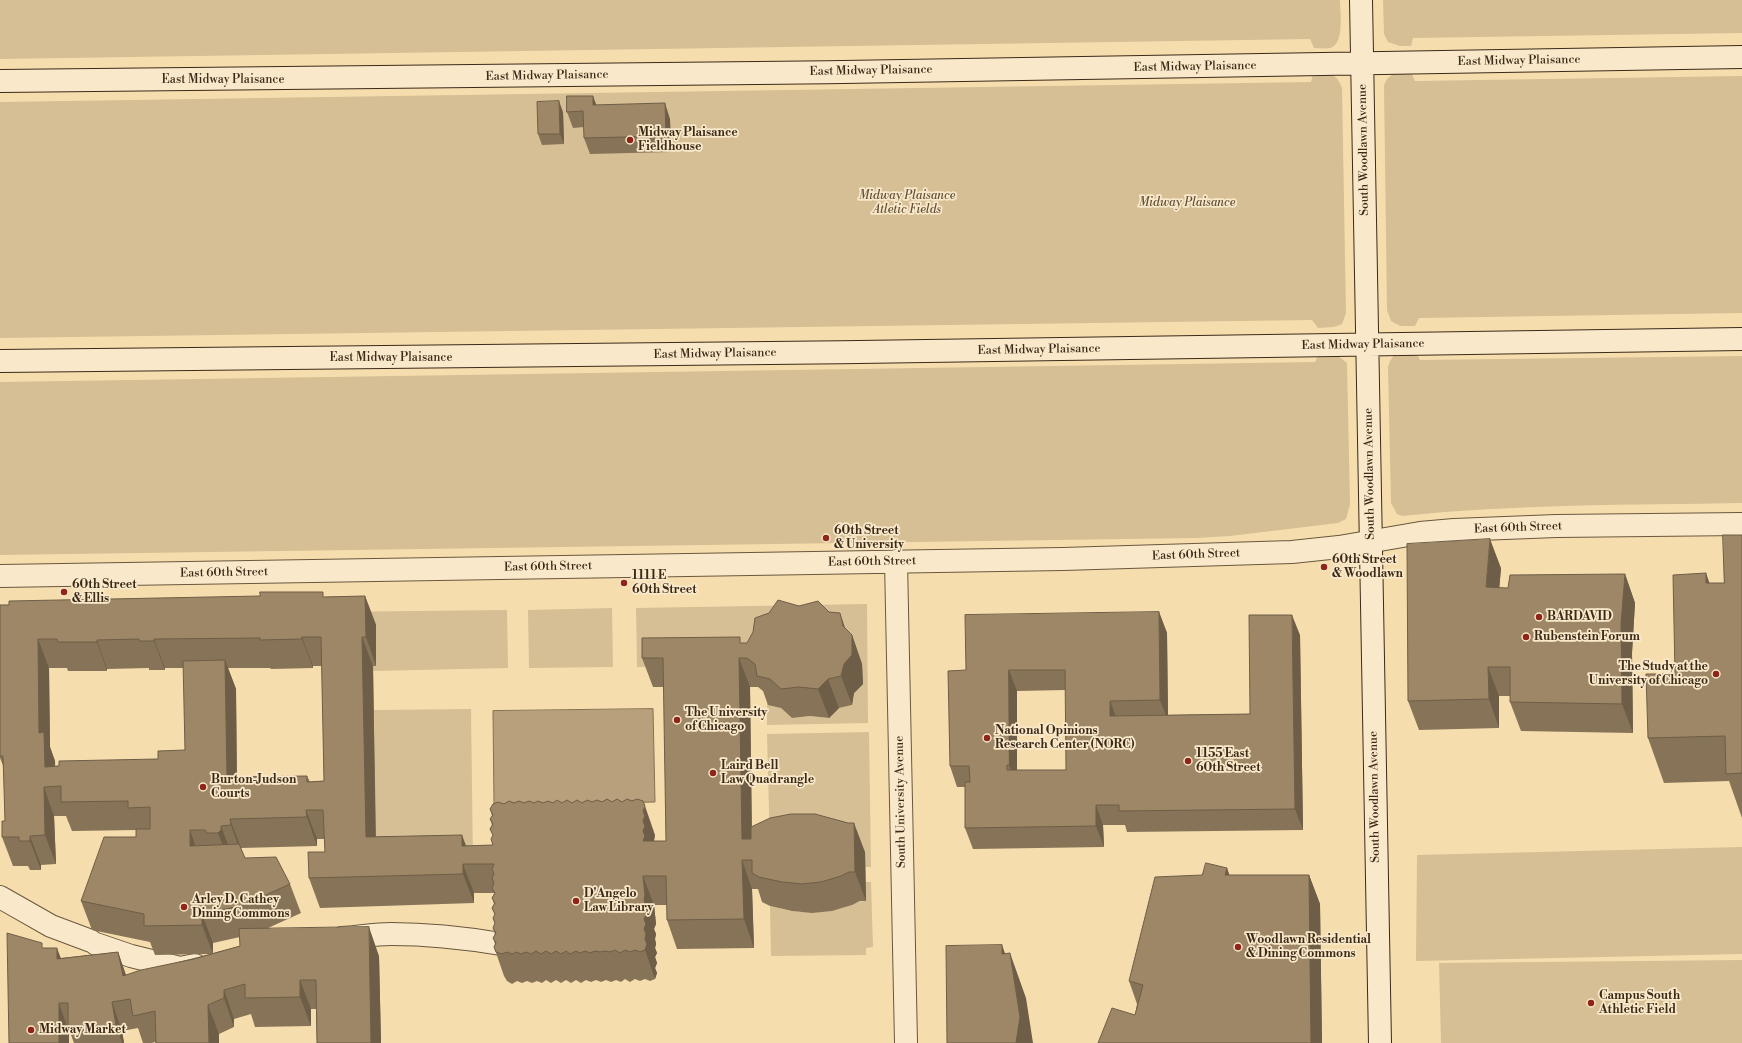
<!DOCTYPE html>
<style>
body{margin:0}
canvas{display:block;background:#f6ddae}
</style>
<canvas width="1742" height="1043"></canvas>
<script>
const ctx = document.querySelector('canvas').getContext('2d');
ctx.lineJoin = 'round';
function fill(path, color) { ctx.fillStyle = color; ctx.fill(path, 'evenodd'); }
function trace(path, color, width, dash) { ctx.strokeStyle = color; ctx.lineWidth = width; ctx.lineCap = dash ? 'butt' : 'round'; ctx.setLineDash(dash || []); ctx.stroke(path); }
function label(font, color, halo, rows, align = 'center') {
  ctx.font = font + ' "Libre Bodoni",serif'; ctx.lineWidth = 3.5; ctx.setLineDash([]); ctx.textBaseline = 'middle'; ctx.strokeStyle = halo; ctx.fillStyle = color; for (const [text, x, y, turn = 0] of rows) {
    ctx.save(); ctx.translate(x, y); ctx.rotate((+turn || 0) * Math.PI / 180); ctx.textAlign = isNaN(turn) ? turn : align; if (halo) ctx.strokeText(text, 0, 0); ctx.fillText(text, 0, 0); ctx.restore();
  }
}
fill(new Path2D(`
 M0,0H1340C1340,12 1345,44 1330,48C1325,49 1319,48 1314,48L1310,39L0,59Z
 M1383,0H1742V33L1413,38L1411,46H1400L1388,42L1384,34Z
 M1411,72L1415,81L1742,76V313L1419,318L1415,326H1400L1391,321L1387,310L1384,86C1388,72 1398,73 1411,72Z
 M1313,74C1328,74 1336,71 1342,88L1346,313L1342,324L1334,327L1318,328L1312,320L0,338V102L1311,82Z
 M1416,352L1420,360L1742,356V503C1628,505 1515,504 1402,516L1397,514L1391,503L1388,367L1390,361L1394,355Z
 M1319,354L1337,355L1347,363L1350,504L1346,519L1338,523L1230,536L1196,538L0,555V382L1315,362Z
 M867,604L868,723L767,725V700L781,708L792,718L810,716L829,718L839,708L852,705L854,693L863,684L779,642L653,667H637L636,608Z
 M612,608L613,667L529,668L528,610Z
 M507,610L508,668L373,671V666L376,665V625L323,612Z
 M471,709L473,864L376,866L374,710Z
 M869,732L871,867H865L770,851L767,734Z
 M1742,847V954L1416,961L1417,855Z
 M865,882H871L873,947L866,948V955L771,956L770,906C794,913 817,915 842,908C850,906 857,901 865,901Z
 M1742,960V1043H1441L1439,963Z`), '#d6bf94');
const water = new Path2D(`
 M653,709L655,802L494,805L493,711Z`);
fill(water, '#b7a07b');
trace(water, '#867153', 1);
const street = new Path2D(`
 M896,561L906,1043
 M0,576L1063,559L1292,552L1339,547L1420,533L1454,530L1556,526L1742,524
 M0,897L51,926L91,941
 M342,938C358,937 375,934 391,934C428,934 465,938 501,944
 M96,944L131,956L180,968L195,965`);
const secondary = new Path2D(`
 M1361,0L1380,1043
 M0,81C581,77 1161,68 1742,57
 M0,361C581,357 1161,348 1742,339`);
trace(street, '#6a573e', 24);
trace(secondary, '#3c2a18', 24);
trace(street, '#f9e9ca', 22);
trace(secondary, '#f9e9ca', 22);
fill(new Path2D(`
 M596,105L670,119L671,152L590,154L584,138V127L573,128L567,112Z
 M563,112L564,144L542,145L538,134Z
 M1742,535V818L1729,781L1664,783L1648,738L1675,674L1709,583H1724Z
 M1501,568L1499,588H1508L1625,574L1635,603L1632,653L1633,733L1521,731L1510,702V696H1499V728L1419,730L1408,701Z
 M365,596L376,625V666H373L376,837L466,846L493,845V835L490,829L492,825L490,819L492,816L490,809L504,804L514,803H572L655,835L654,841H666L664,687H653L642,658L742,643H747L845,628L852,635L862,664L863,684L854,693L852,705L839,708L829,718L810,716L792,718L781,708L768,705L763,691L758,687H750L752,827L865,852L866,901H860L852,905L832,911L812,913L792,911L770,906L762,902L758,889H752L754,948L677,949L667,920V905H654L656,924L654,929L656,934L655,939L656,944L655,948L657,953L655,957L657,963L655,968L657,973L655,979L650,981L645,979L640,981L635,979L630,982L625,979L621,982L616,980L611,982L606,980L601,982L596,980L591,982L586,980L581,983L576,980L571,983L566,980L561,983L556,980L551,983L546,980L542,983L537,981L532,983L527,981L522,983L517,981L512,984L507,981L504,976L494,947L495,944L493,938L495,935L493,928L495,924L493,918L495,915L492,908L494,904L492,898L494,894V893H474V903L320,908L309,878L325,852L324,839H317V846L241,848L245,858L290,884L301,913L268,928L379,956L381,1043H317L316,1009H311V1026L255,1027L251,1014L234,1019V1027L219,1034V1043H156L155,1042L152,1043H143L138,1028L122,1031L124,1043H74L70,1032H69V1043H9L43,948L61,958L118,952L126,975L210,954L155,955L150,942L92,930L81,901L136,837V830L72,831L66,816H54L56,864L41,865V870H30L28,866H13L2,837L5,821L4,768L0,758V605L324,597ZM313,666H322L324,781L310,782L307,776L237,777L236,689L228,668H270L271,669L313,668ZM49,668H67L68,671H107V669L149,668V670H165V668H184L185,750L158,759L55,766V761L50,747ZM240,937V946L213,953V943Z
 M1159,612L1167,633L1168,715L1250,714L1300,635L1303,830L1127,832L1125,825H1103L1104,847L973,849L965,828V787H957L950,766L966,670ZM1066,690V770H1017V691Z
 M1227,868L1229,875H1309L1320,904L1322,1043H1098L1135,1015L1137,1004L1129,981L1202,875Z`), '#877458');
fill(new Path2D(`
 M593,96L599,112L593,105Z
 M559,101L563,112L564,144L560,134Z
 M665,103L670,119L671,152L666,136Z
 M1490,539L1501,568L1497,616L1486,587Z
 M1706,573L1722,619L1706,583Z
 M1625,574L1635,603L1632,653L1633,733L1622,704L1621,624Z
 M365,596L376,625V666L366,637Z
 M1159,612L1167,633L1168,721L1160,700Z
 M840,613L850,642L852,635L862,664L863,684L854,693L852,705L841,676L843,626Z
 M1292,615L1300,635L1303,830L1295,809Z
 M302,637L313,666V668L302,639Z
 M362,637L373,666L376,866L366,837Z
 M38,639L49,668L50,747L55,761L56,787L45,767L39,733Z
 M154,639L165,668V670L154,641Z
 M97,640L107,669V671L97,642Z
 M739,658L750,687L752,862L742,839Z
 M225,660L236,689L237,806L227,777Z
 M1488,667L1499,696V728L1489,699Z
 M1009,670L1017,691V786L1009,765Z
 M828,679L839,708L829,718L818,689Z
 M1110,701L1118,722L1110,716Z
 M44,787L54,816L56,864L45,835Z
 M1096,805L1103,825L1104,847L1096,826Z
 M645,806L655,835L654,840L655,845L643,841V811Z
 M306,810L317,839V846L307,817Z
 M230,819L241,848V854L231,825Z
 M854,823L865,852L866,901L855,872Z
 M221,826L232,855L229,862L218,833Z
 M190,830L200,859L190,846Z
 M462,835L473,864L462,846Z
 M30,836L41,865V870L30,841Z
 M742,860L752,889L754,948L744,919Z
 M463,864L474,893V903L463,874Z
 M1227,868L1237,897L1225,875Z
 M1309,875L1320,904L1322,1043H1311Z
 M643,876L654,905L656,924L654,929L656,934L655,939L656,944L655,948L657,953L655,957L657,963L655,968L657,973L655,979L645,950Z
 M202,914L213,943V954L202,925Z
 M369,927L379,956L381,1043H371Z
 M1002,945L1013,975L1010,953L1026,998L1033,1043H1016L1002,954Z
 M57,948L68,977L57,959Z
 M118,952L128,981L123,976Z
 M300,980L311,1009V1026L300,997Z
 M224,990L234,1019V1027L224,998Z
 M112,1002L122,1031L124,1043H122L116,1025Z
 M59,1003L69,1032V1043H59Z
 M208,1005L219,1034V1043H209Z`), '#6e5e47');
const building = new Path2D(`
 M567,96H593V105L665,103L666,136L584,138L583,111L567,112Z
 M559,101L560,134H538L537,102Z
 M1723,535H1742V773L1726,774L1725,736L1648,738L1646,674H1675L1673,575L1706,573V583H1724Z
 M1490,539L1486,587L1508,588L1510,575L1625,574L1621,624L1622,704L1510,702V667H1488L1489,699L1408,701L1407,544Z
 M260,592H323V597L365,596L366,637H362L366,837L462,835V846L493,845L491,839L493,835L490,829L493,824L490,819L493,815L490,809L493,804L498,802L504,804L509,801L514,803L519,801L524,803L529,801L534,803L538,801L543,803L548,801L553,803L557,800L562,803L567,800L572,803L577,800L582,803L587,800L592,802L597,800L602,802L607,799L612,802L617,799L622,802L627,799L632,801L637,799L643,801L645,806L643,811L645,816L643,821L645,826L643,831L645,836L643,841H666L663,658H642V638L740,637V643H747L753,632L755,618L769,613L778,600L799,606L818,601L829,612L840,613L843,626L852,635V655L844,664L841,676L828,679L818,689L799,687L781,689L770,679L757,676L755,664L747,658H739L742,839H751V827L770,818L791,814H815L848,823H854L855,872H849L841,876L821,882L802,884L782,882L759,877L752,873V860H742L744,919L667,920L666,876H643L645,895L644,900L646,905L644,910L646,915L644,919L646,924L644,929L646,934L645,939L647,944L645,950L640,952L635,950L630,952L625,950L620,953L615,950L610,952L605,951L600,952L595,951L590,953L585,951L580,953L576,951L570,954L566,951L561,954L556,951L551,954L546,951L541,954L536,951L531,954L526,952L521,954L517,952L512,954L507,952L502,954L496,952L494,947L496,943L493,938L496,933L493,928L495,923L493,918L495,914L492,908L495,903L492,898L495,893L492,888L494,883L492,878L494,874L492,869L494,864H463V874L309,878L308,852H325L323,810H306L307,817L230,819L231,825L221,826V830L218,833H207L205,830H190V846L239,844L245,858L276,857L290,884L244,905L202,914V925L144,926V914L81,901L104,837H136V829H150V807L128,808V801L61,802V786L44,787L45,835L30,836V841H19V837H2V821H5L3,756H0V605H9V601L260,596ZM302,637H321L324,781L307,782V776L227,777L225,660L183,661L185,750L158,751V759L59,761V766L45,767L44,732L39,733L38,639H57L58,642H97V640L139,639V641H154V639L260,638V640L302,639Z
 M1159,612L1160,700L1110,701V716L1250,714L1249,615H1292L1295,809L1119,811V805H1096V826L965,828V782H970L969,766H950L948,671L966,670L965,615ZM1009,670H1065L1066,770H1007V765H1009Z
 M1206,863L1227,868L1225,875H1309L1311,1043H1098L1112,1008L1135,1015L1143,985L1129,981L1155,877L1202,875Z
 M369,927L371,1043H317L316,980H300V997L245,998V984L224,990V998L208,1005L209,1043H156L155,1011L133,1016L130,999L112,1002L116,1025L68,1028V1003H59V1043H9L7,933L42,943V948H57V959L118,952L123,976L141,970L194,959L240,946L239,929Z
 M1002,945V954L1010,953L1020,1017L1016,1043H947L946,946Z`);
fill(building, '#9d8766');
trace(building, '#6e5e47', 1);
for (const [x, y, r, color] of [
 [630,140,4,"#8f2418"],
 [826,538,4,"#8f2418"],
 [1324,567,4,"#8f2418"],
 [624,583,4,"#8f2418"],
 [64,592,4,"#8f2418"],
 [1539,617,4,"#8f2418"],
 [1526,637,4,"#8f2418"],
 [1716,674,4,"#8f2418"],
 [677,720,4,"#8f2418"],
 [987,738,4,"#8f2418"],
 [1188,761,4,"#8f2418"],
 [713,773,4,"#8f2418"],
 [203,787,4,"#8f2418"],
 [576,901,4,"#8f2418"],
 [184,907,4,"#8f2418"],
 [1238,947,4,"#8f2418"],
 [1591,1003,4,"#8f2418"],
 [31,1030,4,"#8f2418"]
]) { const dot = new Path2D(); dot.arc(x, y, r, 0, 2 * Math.PI); ctx.fillStyle = color; ctx.fill(dot); trace(dot, '#f9e9ca', 1.5); }
label('12px', '#3c2a18', '#f9e9ca', [
 ["East Midway Plaisance",1519,61,-1],
 ["East Midway Plaisance",1195,67,-1],
 ["East Midway Plaisance",871,71,-1],
 ["East Midway Plaisance",547,76,-1],
 ["East Midway Plaisance",223,80],
 ["South Woodlawn Avenue",1364,150,-91],
 ["East Midway Plaisance",1363,345,-1],
 ["East Midway Plaisance",1039,350,-1],
 ["East Midway Plaisance",715,354,-1],
 ["East Midway Plaisance",391,358],
 ["South Woodlawn Avenue",1370,474,-91],
 ["East 60th Street",1518,528,-2],
 ["East 60th Street",1196,555,-2],
 ["East 60th Street",872,562,-1],
 ["East 60th Street",548,567,-1],
 ["East 60th Street",224,573,-1],
 ["South Woodlawn Avenue",1375,797,-91],
 ["South University Avenue",901,802,-91]
]);
label('bold 12px', '#3c2a18', '#f9e9ca', [
 ["Midway Plaisance",638,133],
 ["Fieldhouse",638,147],
 ["60th Street",834,531],
 ["& University",834,545],
 ["60th Street",1332,560],
 ["& Woodlawn",1332,574],
 ["1111 E",632,576],
 ["60th Street",632,590],
 ["60th Street",72,585],
 ["& Ellis",72,599],
 ["BARDAVID",1547,617],
 ["Rubenstein Forum",1534,637],
 ["The Study at the",1708,667,"right"],
 ["University of Chicago",1708,681,"right"],
 ["The University",685,713],
 ["of Chicago",685,727],
 ["National Opinions",995,731],
 ["Research Center (NORC)",995,745],
 ["1155 East",1196,754],
 ["60th Street",1196,768],
 ["Laird Bell",721,766],
 ["Law Quadrangle",721,780],
 ["Burton-Judson",211,780],
 ["Courts",211,794],
 ["D'Angelo",584,894],
 ["Law Library",584,908],
 ["Arley D. Cathey",192,900],
 ["Dining Commons",192,914],
 ["Woodlawn Residential",1246,940],
 ["& Dining Commons",1246,954],
 ["Campus South",1599,996],
 ["Athletic Field",1599,1010],
 ["Midway Market",39,1030]
], 'left');
label('italic 12px', '#624f37', '#f9e9ca', [
 ["Midway Plaisance",907,196],
 ["Atletic Fields",907,210],
 ["Midway Plaisance",1187,203]
]);
</script>
